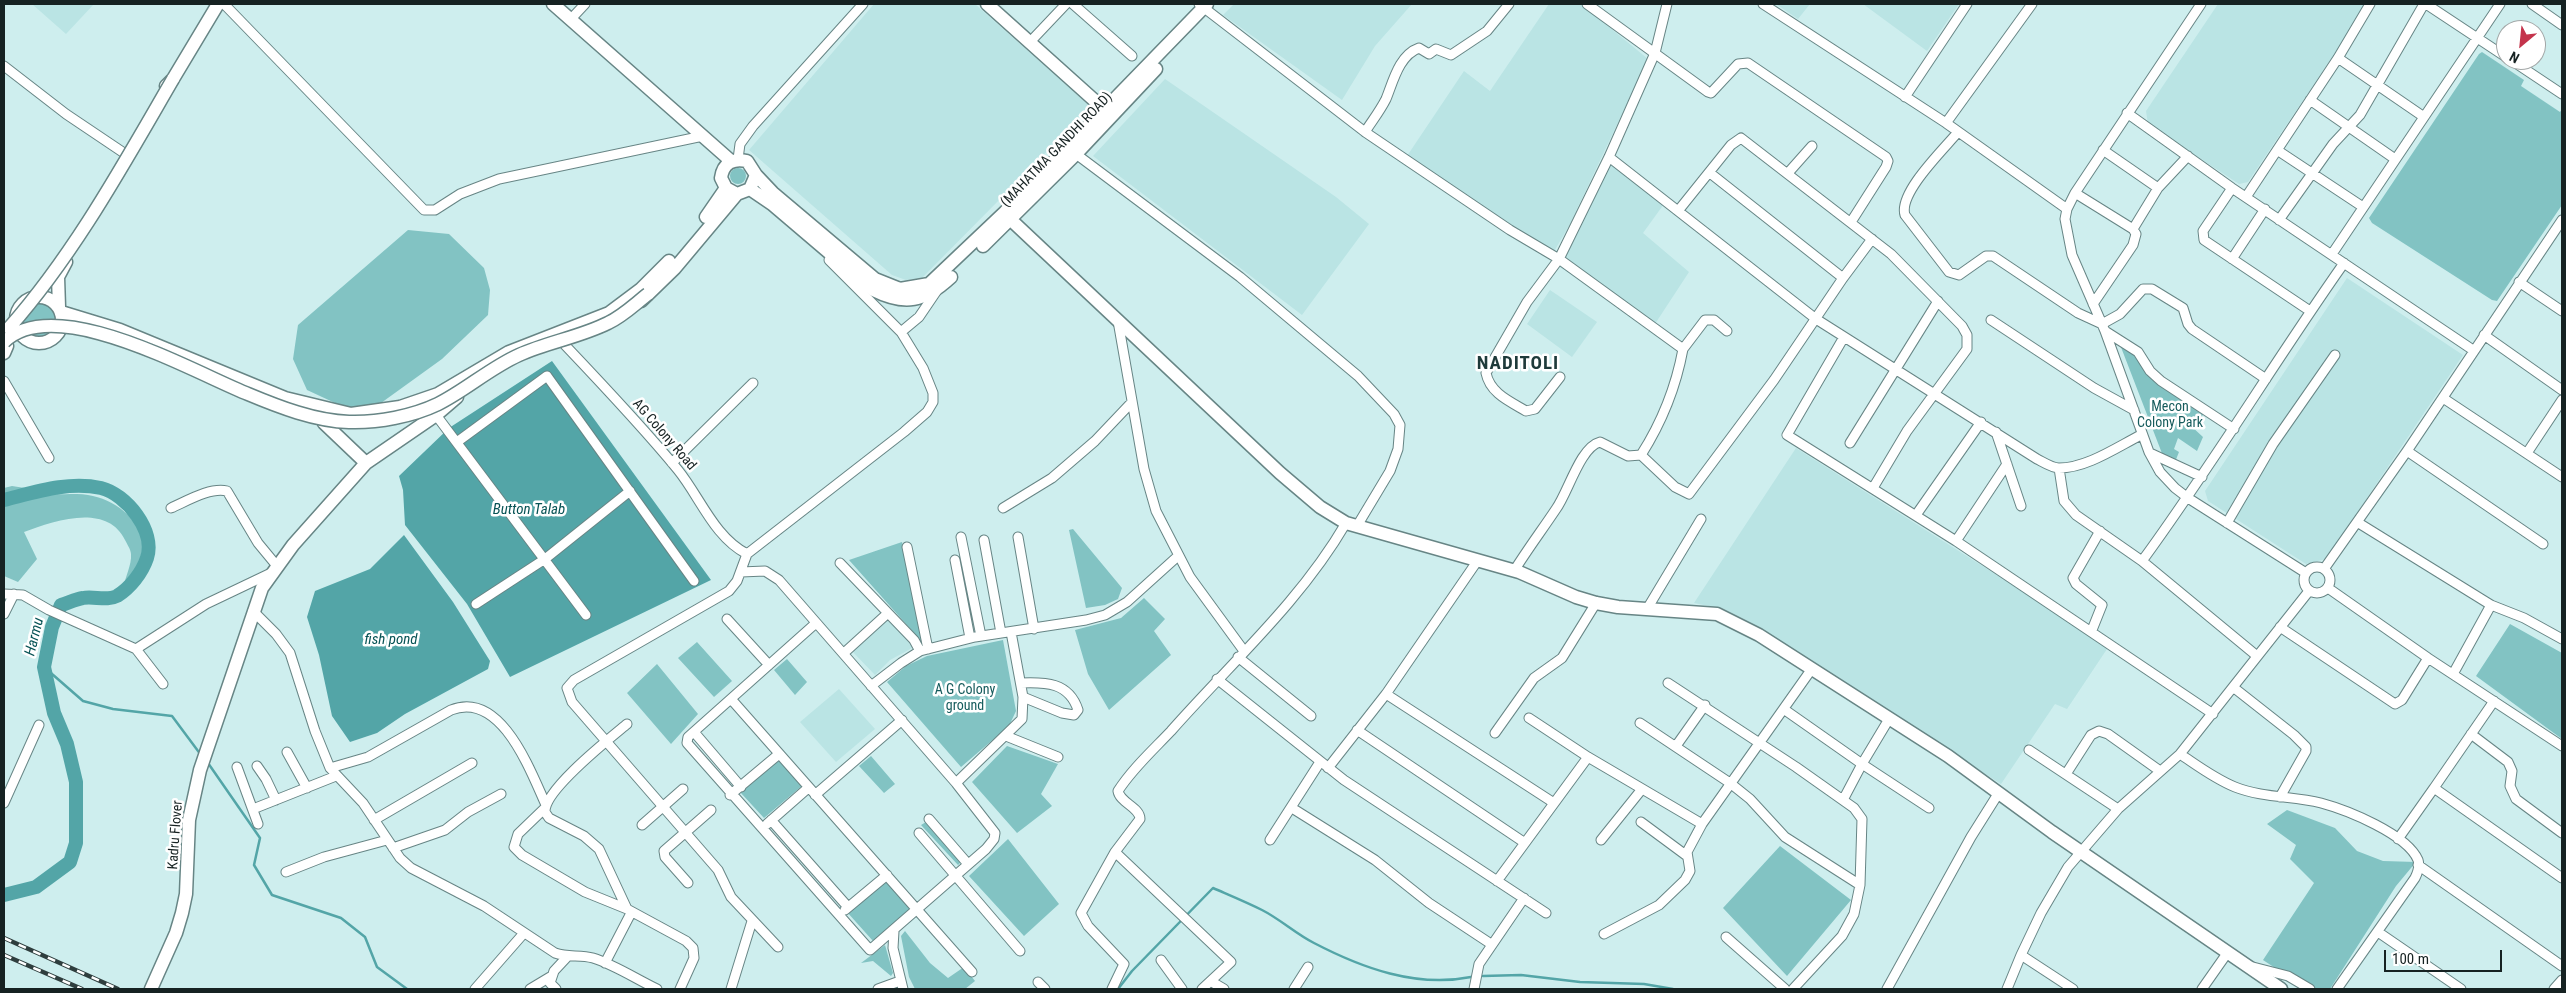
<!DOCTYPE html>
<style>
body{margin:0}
#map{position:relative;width:2566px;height:993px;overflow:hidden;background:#ceeeee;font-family:"Roboto Condensed",sans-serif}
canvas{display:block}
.frame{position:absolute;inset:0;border:5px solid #162222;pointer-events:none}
.north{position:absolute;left:2496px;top:20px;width:50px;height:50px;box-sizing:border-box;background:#fff;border:1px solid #a2a7a7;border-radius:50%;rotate:208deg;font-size:14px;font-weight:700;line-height:20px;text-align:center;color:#162222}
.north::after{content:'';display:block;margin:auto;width:18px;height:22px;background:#c4344c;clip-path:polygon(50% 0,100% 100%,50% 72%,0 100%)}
.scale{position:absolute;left:2384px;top:950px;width:118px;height:22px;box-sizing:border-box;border:2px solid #162222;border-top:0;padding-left:6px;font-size:15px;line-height:18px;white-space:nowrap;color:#162222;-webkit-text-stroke:4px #fff;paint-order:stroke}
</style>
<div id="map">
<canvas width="2566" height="993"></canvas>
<div class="frame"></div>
<div class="north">N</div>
<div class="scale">100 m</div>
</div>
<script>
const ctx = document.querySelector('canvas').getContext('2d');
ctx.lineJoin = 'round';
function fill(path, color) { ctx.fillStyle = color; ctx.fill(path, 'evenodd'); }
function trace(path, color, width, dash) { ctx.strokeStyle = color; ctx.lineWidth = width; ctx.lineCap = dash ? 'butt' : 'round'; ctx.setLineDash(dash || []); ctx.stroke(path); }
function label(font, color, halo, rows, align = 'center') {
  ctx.font = font + ' "Roboto Condensed",sans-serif'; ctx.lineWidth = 5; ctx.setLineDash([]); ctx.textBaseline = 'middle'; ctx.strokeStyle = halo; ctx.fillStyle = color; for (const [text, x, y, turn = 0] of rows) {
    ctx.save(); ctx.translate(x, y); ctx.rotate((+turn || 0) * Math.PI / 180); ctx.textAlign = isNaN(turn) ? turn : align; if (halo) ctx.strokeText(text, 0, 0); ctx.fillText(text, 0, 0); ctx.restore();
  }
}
fill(new Path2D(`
 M32,4H94L66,34Z
 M874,4H975L1091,107L922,278L906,280L892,275L749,150Z
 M1234,4H1412L1375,46L1342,100L1223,15Z
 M1549,4H1581L1648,59L1570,224L1552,255L1407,156L1464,71L1490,91Z
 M1776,4H1810L1798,19Z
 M1863,4H1959L1927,51Z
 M2218,4H2368L2248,182L2239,184L2148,124L2146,111Z
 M1165,79L1336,197L1369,224L1302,315L1093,156Z
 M1611,161L1664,204L1643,233L1689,272L1653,327L1558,266Z
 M2347,278L2463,355L2326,559L2306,564L2208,501L2205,491Z
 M1550,290L1597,322L1572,357L1527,324Z
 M1796,448L2109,646L2067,709L2055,704L2001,784L1765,633L1719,608L1694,603Z
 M888,615L916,646L890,660L875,675L850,649Z
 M839,689L875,729L836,762L800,722Z`), '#bae4e4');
fill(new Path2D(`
 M2482,52L2524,80L2521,86L2560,112L2562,109V205L2497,301L2492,300L2372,223L2369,218L2479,54Z
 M730 176a8 8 0 1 1 16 0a8 8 0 1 1-16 0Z
 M408,230L449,234L484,268L490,290L488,315L442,359L381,403L348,409L307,390L293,359L298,325Z
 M36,300L49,303C62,315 58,333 41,338L28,334L20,323Z
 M2119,342L2139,356L2146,370L2204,411L2201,420L2193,416L2190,425L2203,437L2197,451L2178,438L2174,449L2179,452L2175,462L2163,456Z
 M12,486C27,488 42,492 57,494C68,495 78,493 88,495C114,499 140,518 143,545C144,562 136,578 123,588C125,578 132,564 131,554C131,550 127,544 125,540C107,502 53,521 24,532L37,559L18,582L4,576V488Z
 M1073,529L1122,588L1118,599L1105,605L1086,608L1069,530Z
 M902,542L923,638L922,642L849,560Z
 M1144,598L1165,619L1154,631L1171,655L1109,710L1088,674L1075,630L1121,618Z
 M2510,624L2562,653V739L2476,676Z
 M1003,640L1016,711L1009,726L961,767L887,682L906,666L927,656Z
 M697,642L732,681L714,697L678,658Z
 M787,659L807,682L795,695L774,670Z
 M657,664L698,714L671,744L627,693Z
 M1007,746L1058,764L1041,794L1052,806L1017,833L972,782Z
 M871,756L895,784L884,793L859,766Z
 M780,758L803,785L764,818L740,792Z
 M2287,810L2335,828L2357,851L2383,861L2416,862L2396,886L2330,989H2307L2263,960L2314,883L2290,859L2296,845L2267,824Z
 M926,822L961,862L958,865L921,825Z
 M1008,839L1059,904L1024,936L969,876Z
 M1780,846L1851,900L1787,976L1723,908Z
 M886,878L913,906L873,941L847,912Z
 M905,931L930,963L948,978L964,967L975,981L965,989H915L909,977L901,936Z
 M885,945L893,973L891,976L873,961L861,963Z`), '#82c3c3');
fill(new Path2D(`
 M552,361L711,580L510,677L467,604L405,525L403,490L399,476L449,428Z
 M404,535L453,602L490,661L488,669L405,714L377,733L350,742L332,716L319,655L307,617L315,591L370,569Z`), '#53a5a7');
trace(new Path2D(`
 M44,667L83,701L113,709L172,716L201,755
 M208,763L260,838L254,865L272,895L341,918L365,937L377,967L407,989
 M1483,976L1521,975L1580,982L1644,984L1673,989
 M1118,989L1132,971L1213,888C1229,895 1246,902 1262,910C1280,919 1296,934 1314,943C1362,968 1416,988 1471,977`), '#53a5a7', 2.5);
trace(new Path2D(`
 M4,500C36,492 68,481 101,488C126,494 156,531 147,558C142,573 130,588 117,596C108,601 93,596 83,598C76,599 68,603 61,605L52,627L44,667L54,713L67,744L76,782V843L70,862L36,887L4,895`), '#53a5a7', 14);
const street = new Path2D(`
 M224,4L424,210H435L460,194L499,179L703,136
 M1073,4L1132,56
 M1199,4L1365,132L1510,230L1559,259L1683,349C1676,387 1662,422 1641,455L1628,456L1600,442C1580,447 1568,493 1556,509C1542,530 1527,550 1514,571
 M1587,4L1708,92L1711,93L1738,64L1748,63L1886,157L1888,161L1886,167L1851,222
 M1763,4L1946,123L2067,209
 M2201,4L2075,193L2067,209L2065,219L2072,255L2105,331L2149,452L2160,472L2175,488L2188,498L2306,573
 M2426,4L2506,57
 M2532,4L2562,25
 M570,20L585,4
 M1030,42L1066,4
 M2338,58L2424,117
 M2511,60L2562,94
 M4,66L66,114L124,153
 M1905,97L1967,4
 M2310,100L2395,159
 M2127,113L2232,188L2473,350
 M1946,123L2032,4
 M1365,132C1372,121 1380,111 1386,99C1393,82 1399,55 1419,48L1429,54L1436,49L1451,55L1487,31L1509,4
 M1958,132C1944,149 1898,193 1905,215L1949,272L1959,275L1986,256H1993L2078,313L2102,324L2120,314L2143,289H2152L2183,308L2188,324L2192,329L2266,379
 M2103,150L2158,188L2133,229
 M2277,150L2363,207
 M1076,154L1240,277L1358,376L1394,414L1400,425L1398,449L1390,471L1357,526
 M1609,157L1816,319L2037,459C2043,462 2052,468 2059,468C2087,468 2117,447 2141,435
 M738,159L740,144L753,126L863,4
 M1710,173L1843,278
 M1788,173L1812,146
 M2158,188L2188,156
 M2232,188L2203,231L2204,240L2310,311
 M2075,193L2133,229L2136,234L2133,245L2093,304
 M2246,197L2338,58L2370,4
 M1678,211L1731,145L1741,138L1891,254L1962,326L1967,335V349L1907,431L1873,488
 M2279,220L2333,144L2360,115L2424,4
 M2332,254L2500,4
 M2232,259L2265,209
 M2519,282L2562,311
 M1991,320L2094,388L2134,410
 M1118,321L1144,469L1156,511L1190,577L1244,651
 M2105,331L2138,352L2150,371L2161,381L2234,429
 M901,332L919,317L938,289
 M2484,335L2562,390
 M560,336L563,343C602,384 642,426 678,470C700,497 714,537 747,554
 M1844,337L1787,435L1956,541L2213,714
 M1683,349L1705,320H1714L1727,331
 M1560,377L1535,409L1526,411C1509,401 1490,393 1486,373L1527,302L1559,259L1609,157L1655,53L1667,4
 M4,381L49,458
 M2443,398L2562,477
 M436,415L586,615
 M1996,432L2021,506
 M457,442L547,376L694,581
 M1850,443L1938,301
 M2407,451L2543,544
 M2150,453L2202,477
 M2527,453L2562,400
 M1641,455L1675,487L1689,494L1774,380L1843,278L1872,239
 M672,463L753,383
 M2059,468L2064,501L2076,515L2142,561L2257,656
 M171,508C187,501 210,487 227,491L258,543L277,566
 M1003,508L1052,478L1095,441L1132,402
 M1916,515L1981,422
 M2357,522L2491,605
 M2227,523L2273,444L2335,355
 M961,537L981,636
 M1018,537L1034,629
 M984,540L1001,633
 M1956,541L2007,464
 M907,547L928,649
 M955,560L970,638
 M2142,561C2213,464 2275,361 2344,263
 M840,563L888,613L844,653
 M2304 580a13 13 0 1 1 26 0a13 13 0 1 1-26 0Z
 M2324,569L2407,451L2562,220
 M741,572L765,571L779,580L956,783L995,833L994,839L986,849L870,950L687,743L688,737L816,623
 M2328,588L2428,658L2562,746
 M4,594L23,595L49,610L136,649L206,604L271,573
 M476,604L545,559L630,491
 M1647,609L1701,519
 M253,611L276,634L290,653L315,731L330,768L363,803L400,858L411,868L484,906L555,953C568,958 580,954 593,958C615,965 636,979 657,989
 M888,613L914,640L920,651
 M4,614L14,594
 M727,619L769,665
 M2280,627L2395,704L2402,700L2428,658
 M2092,630L2102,605L2076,584L2073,578L2100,531
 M136,649L163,684
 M1238,657L1311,716
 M2453,674L2491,605L2524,618L2562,639
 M1217,679L1344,780L1546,913
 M1021,683C1045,682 1069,682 1078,710L1074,715L1062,713L1023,697
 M1668,683L1796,767L1854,808L1862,819L1860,885L1854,914L1842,936L1793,989
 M871,686L901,663L920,651L975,637L1086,620L1105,615L1127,602L1178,556
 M2233,687L2294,735L2306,747V751L2280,797
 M1386,694L1554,803
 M731,699L972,972
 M2494,701L2434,788L2562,878
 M1785,710L1862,764L1843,800
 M1529,718L1588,757L1702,824
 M1889,719L1862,764L1929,808
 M1640,723L1730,783L1750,799L1785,837L1860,885
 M627,724C609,739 544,790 545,812L549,818L584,836L599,849L627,909L686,941L693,948L694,958L680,989
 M1357,730L1525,843
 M694,732L741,787
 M1495,733L1534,678L1562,658L1596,603
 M2471,734L2508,762L2512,771L2510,786L2516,799L2562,833
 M1006,736L1058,757
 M1676,746L1705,705
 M2029,750L2118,809
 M287,752L307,788
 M2180,754C2198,766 2215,779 2235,787C2263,798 2293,796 2321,803C2347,810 2407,834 2418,860C2420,866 2418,872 2415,878L2337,989
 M257,766L266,779L276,800
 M237,767L258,824
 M330,768L368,757L451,710C501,690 530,770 546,805
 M1328,768L1386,694L1478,560
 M2066,774L2091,735L2099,731L2108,734L2160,771
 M956,783L1022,719L1023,697L1011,632
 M730,795L779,754
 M815,795L902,720
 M4,803L39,725
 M545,808L518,834L514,847L522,855L585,892L627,909
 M1292,808L1375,860L1429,903L1491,944
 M253,809L336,776
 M929,819L968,864
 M374,820L472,763
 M771,820L848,907
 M1641,822L1687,856
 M767,824L808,788
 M642,825L683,789
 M919,833L1020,951
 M2398,839L2434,788
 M1270,840L1320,762
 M1601,840L1642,789
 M393,848L445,830L468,812L501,794
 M1115,852L1231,962L1202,989
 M2418,865L2562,966
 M286,872L324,857L387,840
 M1497,881L1588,757
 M688,883L665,857L664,851L711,810
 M845,910L887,875
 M894,931L893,948L903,989
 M2378,932L2461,989
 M1604,934L1659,905L1685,880L1690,871L1687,852L1702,824L1811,670
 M1726,937L1785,989
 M778,947L731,897L718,870L572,702L567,688L574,680L729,591L737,581L747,554L904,432L927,412L933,402V393L923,368L901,332L829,260
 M2021,955L2073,989
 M1161,960L1182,989
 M605,963L631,913
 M2253,967L2288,976L2310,989
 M1038,982L1045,989
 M1212,982L1224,989
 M475,989L524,933
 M530,989L550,977
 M556,989L550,983L554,971L568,956
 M731,989L752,921
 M878,989L900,981
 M1112,989L1124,964L1088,926L1081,913L1115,852L1140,819C1140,807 1120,803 1118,791C1132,769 1153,750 1171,731C1231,663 1300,602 1346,523
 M1294,989L1308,967
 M1474,989L1479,964L1524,898
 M1887,989L1971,837L1998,794
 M2007,989L2021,955L2041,913L2068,867L2118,809L2180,754L2309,591
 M2202,989L2228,952
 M2554,989L2562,980`);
const secondary = new Path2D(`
 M553,4L731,161
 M987,4L1104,109
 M166,86L173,79L218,4
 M756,175L750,189L737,194L726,188L721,178C723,163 733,158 747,161L756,175L773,193L875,279L900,289L929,284L1005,212L1207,4
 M750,189L772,204L873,290C905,306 924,302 951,277
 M1005,212L1010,219L1280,473L1320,507L1346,523L1519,572L1576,597L1596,603L1618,607L1717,614L1759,635L1948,756L2052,832L2281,989
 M706,217L726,188
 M983,246L1076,154L1156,69
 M16 320a23 23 0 1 1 46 0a23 23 0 1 1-46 0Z
 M641,301L675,268L737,194
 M59,307L58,277L66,262
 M61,312L120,330L285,398L351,414L400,407L438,394L509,352L609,313L641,289L669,261
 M4,353L7,346
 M324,423L366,463
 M151,989L176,933L182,913L186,894L189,820L200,770L262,588L293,545L366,463L436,415L457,397`);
trace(street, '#678585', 11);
trace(secondary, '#678585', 15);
trace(street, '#fff', 9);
trace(secondary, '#fff', 12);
const rail = new Path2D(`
 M4,938L118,989
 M4,955L82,989`);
trace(rail, '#2f3e3e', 4.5);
trace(rail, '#fff', 2.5, [8]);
const secondaryBridge = new Path2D(`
 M9,328C75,253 123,165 173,79
 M4,342C55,292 193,372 248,394C279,407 315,421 349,422C378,423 413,416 438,404C466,390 490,368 519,355C548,342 580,337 608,323C623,316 635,304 648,294`);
trace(secondaryBridge, '#678585', 15, []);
trace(secondaryBridge, '#fff', 12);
label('14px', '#162222', '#fff', [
 ["(MAHATMA GANDHI ROAD)",1057,150,-46],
 ["AG Colony Road",664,435,49],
 ["Kadru Flover",176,835,-86]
]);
label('14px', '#155b5c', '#fff', [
 ["Mecon",2170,407],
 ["Colony Park",2170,423],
 ["A G Colony",965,690],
 ["ground",965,706]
]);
label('italic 15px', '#075355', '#fff', [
 ["Button Talab",529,510],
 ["Harmu",35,637,-76],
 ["fish pond",391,640]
]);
ctx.letterSpacing = '1px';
label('bold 19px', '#1e3a3a', '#fff', [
 ["NADITOLI",1518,364]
]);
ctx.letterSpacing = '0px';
</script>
